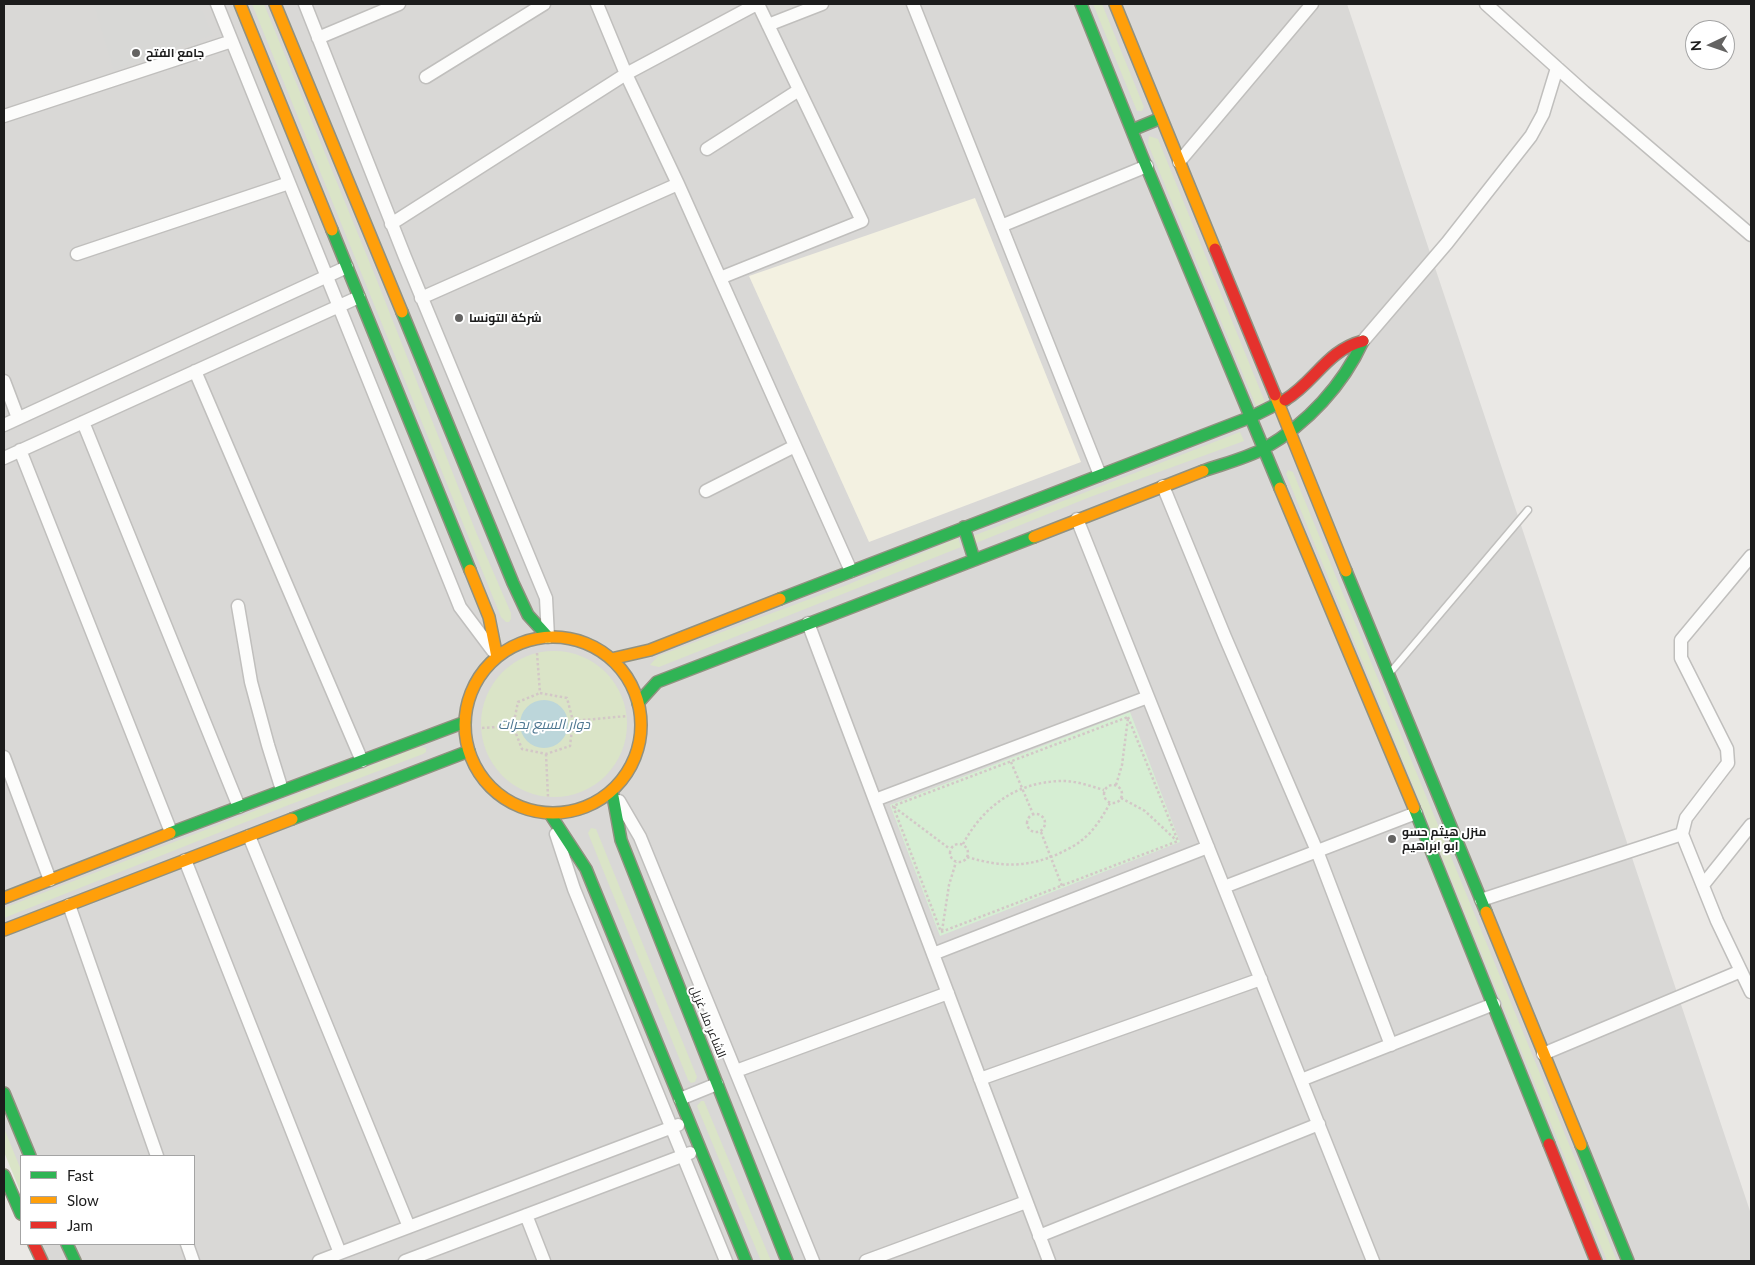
<!DOCTYPE html>
<meta charset="utf-8">
<style>
body{margin:0}
#map{position:relative;width:1755px;height:1265px;overflow:hidden;background:#eae8e5;font-family:Lato,sans-serif}
canvas{display:block}
.frame{position:absolute;inset:0;border:5px solid #1c1c1c;pointer-events:none}
.legend{position:absolute;left:20px;top:1155px;width:175px;height:90px;box-sizing:border-box;background:#fff;border:1px solid #a4a4a4;margin:0;padding:6px 9px;list-style:none;font-size:15px;color:#1c1c1c}
.legend li{display:flex;align-items:center;gap:10px;height:25px}
.legend b{width:25px;border:1px solid #a4a4a4}
.north{position:absolute;left:1685px;top:20px;width:50px;height:50px;box-sizing:border-box;background:#fff;border:1px solid #a4a4a4;border-radius:50%;rotate:267deg;font-size:14px;font-weight:700;line-height:20px;text-align:center;color:#1c1c1c}
.north::after{content:'';display:block;margin:auto;width:18px;height:22px;background:#646362;clip-path:polygon(50% 0,100% 100%,50% 72%,0 100%)}
</style>
<div id="map">
<canvas width="1755" height="1265"></canvas>
<div class="frame"></div>
<ul class="legend">
<li><b style="height:6px;background:#30b455"></b>Fast</li>
<li><b style="height:6px;background:#ff9f0a"></b>Slow</li>
<li><b style="height:6px;background:#e5322d"></b>Jam</li>
</ul>
<div class="north">N</div>
</div>
<script>
const ctx = document.querySelector('canvas').getContext('2d');
ctx.lineJoin = 'round';
function fill(path, color) { ctx.fillStyle = color; ctx.fill(path, 'evenodd'); }
function trace(path, color, width, dash) { ctx.strokeStyle = color; ctx.lineWidth = width; ctx.lineCap = dash ? 'butt' : 'round'; ctx.setLineDash(dash || []); ctx.stroke(path); }
function label(font, color, halo, rows, align = 'center') {
  ctx.font = font + ' Lato,Cairo,sans-serif'; ctx.lineWidth = 4; ctx.setLineDash([]); ctx.textBaseline = 'middle'; ctx.strokeStyle = halo; ctx.fillStyle = color; for (const [text, x, y, turn = 0] of rows) {
    ctx.save(); ctx.translate(x, y); ctx.rotate((+turn || 0) * Math.PI / 180); ctx.textAlign = isNaN(turn) ? turn : align; if (halo) ctx.strokeText(text, 0, 0); ctx.fillText(text, 0, 0); ctx.restore();
  }
}
fill(new Path2D(`
 M4,4H1347L1751,1214V1261H49L42,1244H194V1156H21V1192L4,1149Z`), '#d9d8d6');
fill(new Path2D(`
 M975,198L1081,462L869,542L749,276Z`), '#f3f1e1');
fill(new Path2D(`
 M94,4H199L212,35L114,71Z`), '#d8d8d6');
fill(new Path2D(`
 M252,4H264L376,278L476,532L511,613V619L509,622H506L501,617Z
 M1093,4H1102L1144,107L1142,111H1137Z
 M1149,136L1158,139L1265,402L1256,406L1148,144Z
 M1240,432L1244,441L1090,497L976,543L973,536Z
 M1288,470L1293,472L1617,1261H1607L1286,474Z
 M958,538L961,547L659,667L650,665L658,656L847,585Z
 M481 724a73 73 0 1 1 146 0a73 73 0 1 1-146 0Z
 M419,747L426,748V752L423,754L286,806L4,918V908Z
 M591,828L596,829L697,1077L695,1082L691,1083L688,1080L588,833Z
 M701,1101H704L771,1261H761L697,1106Z
 M4,1128L21,1170V1193L4,1152Z`), '#dae4c7');
fill(new Path2D(`
 M1130,712L1180,842L940,936L890,805Z`), '#d6eed3');
fill(new Path2D(`
 M520 724a24 24 0 1 1 48 0a24 24 0 1 1-48 0Z`), '#bcd6da');
const lane = new Path2D(`
 M1389,674L1528,510`);
const street = new Path2D(`
 M217,4L460,607L493,651
 M305,4L405,257L546,598L548,637
 M597,4L626,74L678,184L851,571
 M913,4L1100,475
 M1486,4L1584,92L1751,235
 M768,25L822,4
 M318,38L399,4
 M426,77L544,4
 M4,116L232,41
 M707,149L799,90
 M1179,162L1312,4
 M391,224L626,74L757,4
 M1001,226L1147,166
 M77,254L289,183
 M720,278L862,221L758,4
 M421,298L678,184
 M1363,341L1447,243L1531,136L1543,114L1557,68
 M195,371L362,761
 M4,381L18,418
 M83,422L239,807
 M4,425L347,267
 M20,450L171,832
 M4,458L359,297
 M1163,486L1225,637L1317,851L1391,1045
 M706,491L795,446
 M1077,519L1373,1261
 M1751,556L1681,640V658L1727,749L1728,763L1686,818L1682,834L1717,921L1751,992
 M238,606L251,682L268,745L282,790
 M808,623L1049,1261
 M4,757L50,880
 M875,800L1148,697
 M619,801L640,837L813,1261
 M556,834L574,889L726,1261
 M249,836L409,1227
 M185,860L340,1253
 M1703,885L1751,825
 M1224,887L1416,813
 M1481,900L1682,834
 M69,905L157,1156
 M933,954L1208,847
 M1543,1054L1741,971
 M736,1071L948,993
 M980,1079L1261,979
 M1301,1080L1494,1004
 M680,1099L717,1084
 M526,1215L544,1261
 M1039,1236L1319,1124
 M187,1244L193,1261
 M319,1261L678,1125
 M405,1261L690,1153
 M866,1261L1026,1202`);
const fast = new Path2D(`
 M1081,4L1142,156L1280,488
 M1132,130L1161,118
 M332,230L470,570
 M402,312L513,583L528,615L548,637
 M1203,471C1223,464 1247,458 1265,448C1307,424 1343,385 1363,341
 M964,527L974,559
 M1346,571L1486,912
 M780,599L1251,417L1285,400
 M638,703L657,682L1034,537
 M612,791L621,840L787,1261
 M1414,808L1549,1144
 M550,814L586,869L746,1261
 M292,819L469,751
 M170,833L465,722
 M4,1093L30,1156
 M1581,1145L1628,1261
 M4,1175L21,1214
 M67,1244L75,1261`);
const slow = new Path2D(`
 M240,4L332,230
 M275,4L402,312
 M1115,4L1215,249
 M1275,395L1346,571
 M1280,488L1414,808
 M1034,537L1203,471
 M470,570L489,617L497,657
 M465 725a88 88 0 1 1 176 0a88 88 0 1 1-176 0Z
 M611,659L650,650L780,599
 M4,898L170,833
 M1486,912L1581,1145
 M4,930L292,819`);
const jam = new Path2D(`
 M1215,249L1275,395
 M1285,400C1315,382 1327,350 1363,341
 M1549,1144L1596,1261
 M34,1244L42,1261`);
trace(lane, '#c0bfbd', 9);
trace(street, '#c0bfbd', 15);
trace(fast, '#919180', 14);
trace(slow, '#919180', 14);
trace(jam, '#919180', 14);
trace(new Path2D(`
 M537,653L540,693
 M540,693L567,698L573,721L570,746L546,754L522,749L513,726L518,702Z
 M1128,717L1178,841L941,932L893,806Z
 M573,721L627,716
 M482,728L513,726
 M546,754L548,797
 M1011,762L1033,814
 M1104 794a9 9 0 1 1 18 0a9 9 0 1 1-18 0Z
 M1116,785L1122,765L1128,718
 M1121,798L1145,811L1176,840
 M894,807L950,849
 M1027 823a9 9 0 1 1 18 0a9 9 0 1 1-18 0Z
 M1041,832L1062,886
 M950 853a9 9 0 1 1 18 0a9 9 0 1 1-18 0Z
 M963,844C983,807 1015,783 1059,781C1074,780 1090,786 1104,790
 M967,857C1001,867 1026,868 1058,854C1066,850 1075,846 1082,840C1094,831 1103,816 1110,803
 M942,931L949,885L956,862`), '#d3c7c7', 2.5, [2.5, 2.5]);
trace(lane, '#fcfcfb', 6);
trace(street, '#fcfcfb', 12);
trace(fast, '#30b455', 11);
trace(slow, '#ff9f0a', 11);
trace(jam, '#e5322d', 11);
for (const [x, y, r, color] of [
 [136,53,5,"#646362"],
 [459,318,5,"#646362"],
 [1392,839,5,"#646362"]
]) { const dot = new Path2D(); dot.arc(x, y, r, 0, 2 * Math.PI); ctx.fillStyle = color; ctx.fill(dot); trace(dot, '#fff', 2); }
label('bold 12px', '#1c1c1c', '#fff', [
 ["جامع الفتح",146,53],
 ["شركة التونسا",469,318],
 ["منزل هيثم حسو",1402,832],
 ["ابو ابراهيم",1402,846]
], 'left');
label('12px', '#1c1c1c', '#fff', [
 ["الشاعر ملا غزيل",708,1022,68]
]);
label('italic 14px', '#4e7791', '#fff', [
 ["دوار السبع بحرات",544,724]
]);
</script>
